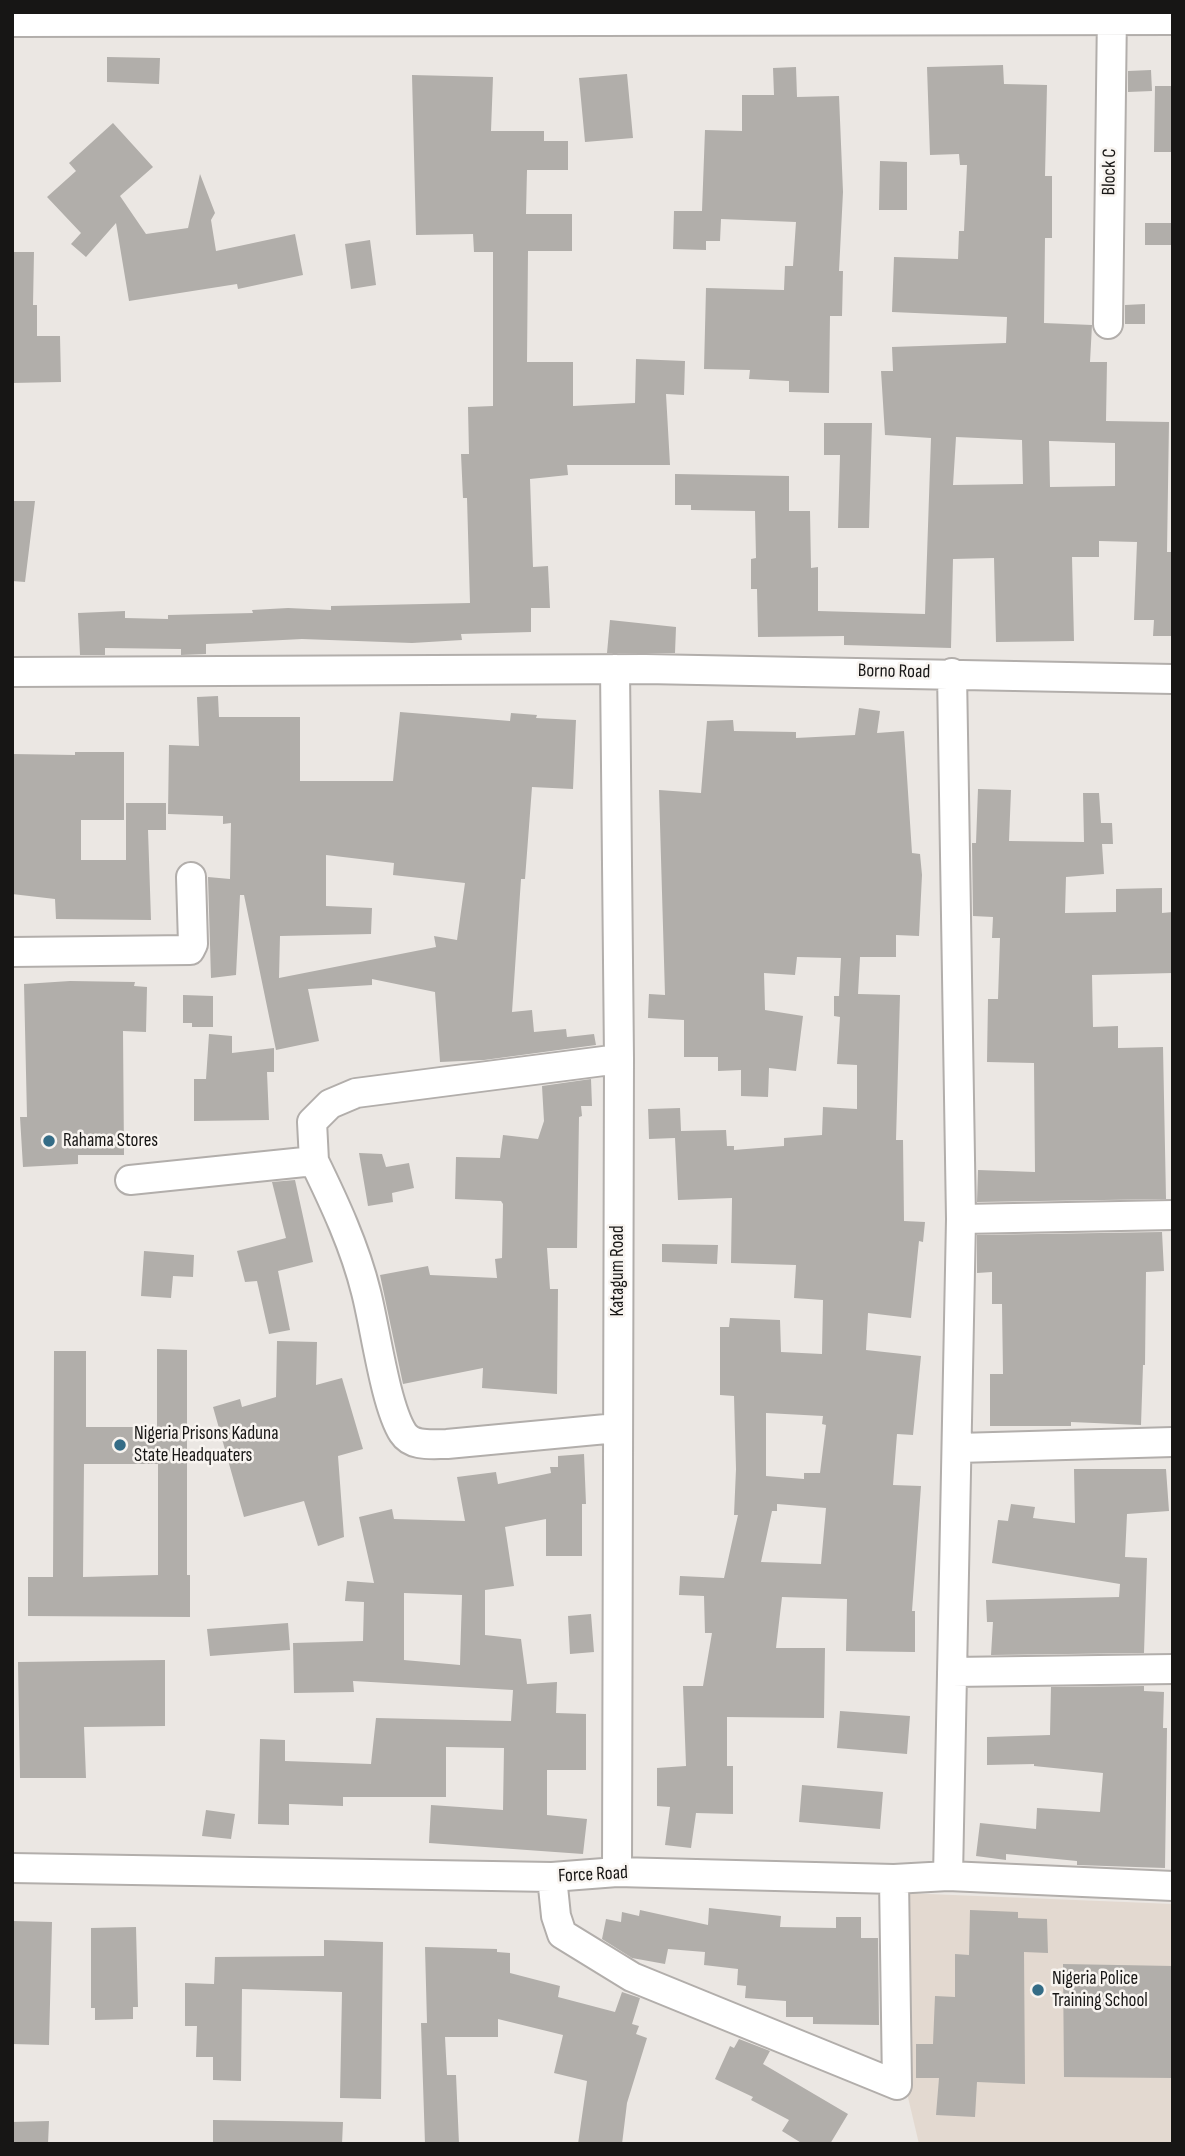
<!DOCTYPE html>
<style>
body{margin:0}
#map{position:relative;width:1185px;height:2156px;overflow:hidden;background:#ebe7e3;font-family:"Sofia Sans Condensed",sans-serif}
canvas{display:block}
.frame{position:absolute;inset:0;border:14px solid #171615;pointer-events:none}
</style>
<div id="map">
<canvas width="1185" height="2156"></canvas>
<div class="frame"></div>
</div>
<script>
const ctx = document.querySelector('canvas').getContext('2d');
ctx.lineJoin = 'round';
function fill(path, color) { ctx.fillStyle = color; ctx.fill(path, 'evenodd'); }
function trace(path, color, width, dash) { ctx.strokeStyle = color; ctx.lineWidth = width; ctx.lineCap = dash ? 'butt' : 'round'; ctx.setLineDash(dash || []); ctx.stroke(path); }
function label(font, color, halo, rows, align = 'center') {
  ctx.font = font + ' "Sofia Sans Condensed",sans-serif'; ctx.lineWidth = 5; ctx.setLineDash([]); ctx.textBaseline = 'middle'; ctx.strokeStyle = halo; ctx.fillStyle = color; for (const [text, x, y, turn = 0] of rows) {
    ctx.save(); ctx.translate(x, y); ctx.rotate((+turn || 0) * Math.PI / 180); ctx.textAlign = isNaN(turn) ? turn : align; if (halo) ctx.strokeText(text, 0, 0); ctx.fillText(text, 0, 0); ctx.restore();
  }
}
fill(new Path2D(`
 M904,1893L1173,1904V2144H919L903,2076Z`), '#e3d9d0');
fill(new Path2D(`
 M107,57L160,58L159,84L107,82Z
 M1003,65L1004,84L1047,85L1045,176H1052V238H1045L1044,323L1092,325L1090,362H1107L1106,421L1169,422L1167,552H1173V636H1153L1154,620H1134L1137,542L1099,541V557H1072L1074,641L996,642L994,558L953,559L951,648L844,645V636L758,637L757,589H751V559L756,558L755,511L691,510V505H675V474L789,476V511H810L811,568L818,567V611L925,614L931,438L885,435L881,371H893L892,347L1006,343L1007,317L892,312L894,257L958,259L959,231H964L967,165H960L959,154L930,155L927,67ZM956,437L1022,440L1023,484L953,485ZM1049,441L1115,443V486L1050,487Z
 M796,67L797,97L839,96L843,192L839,271H843L842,316H830L829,393L789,392V381L749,379L750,370L704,369L706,288L784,290L785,266H793L796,222L721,219L720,241H706V250L673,249L674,211H702L705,130L742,131V95H774L773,68Z
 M1151,70L1152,91L1128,92V71Z
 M627,74L633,138L585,142L579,78Z
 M412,75L493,77L491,131H544V141H568V170H527L526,214H572V251H528L527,362H573V406L635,403L636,359L685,361L684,395L666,394L670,465H567L568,475L530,479L533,567L548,566L550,608H531V632L461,634L462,640L412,643L302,639L206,644V654L181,655V649L105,648V655H80L78,613L125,611V618L168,619V615L253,613L252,610L288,608L331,610V606L470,603L467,498H463L461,454H469L468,407L493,406V252H474L473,234L416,235Z
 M1155,86H1173V152H1154Z
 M113,123L153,167L120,196L146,234L188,228L200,174L215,213L211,220L216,251L295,234L303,275L238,289L237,284L129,301L116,223L86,257L71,244L81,233L47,197L76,171L69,163Z
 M880,161L907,162V210H879Z
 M1145,223H1173V245H1145Z
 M370,240L376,285L351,289L345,244Z
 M12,252H34L33,305H37V336H60L61,382L12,383Z
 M1145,304V324H1125V305Z
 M824,423H872L869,528H838L840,455H824Z
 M12,501H35L25,582L12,581Z
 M610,620L676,627L675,653H607Z
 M218,696L219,717H300V781H393L400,712L510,721L511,713L537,715L536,718L576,720L573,789L532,787L525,879H521L512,1012L532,1010L534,1032L566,1029L567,1037L594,1034L596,1045L484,1060L440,1062L435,992L372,979V985L308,989L319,1041L276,1050L244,895H240L236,975L211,978L208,877L230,879L231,823L223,824V816L168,814L169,745L199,746L197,697ZM326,855L394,863L393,875L465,883L457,940L434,936L436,947L279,978L280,936L371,934L372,908L326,906Z
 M859,708L880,711L877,733L904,731L912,853L920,854L922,875L919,936L896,935V957H860L858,994L900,995L896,1140H903L904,1221L925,1222L923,1242L919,1241L911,1318L868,1313L866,1350L921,1356L913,1435L897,1434L893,1485L921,1486L912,1611H915V1652L846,1651L847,1599L782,1597L776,1648H825L824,1718L727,1717V1766H733V1814L696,1813L691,1848L665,1845L670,1807L657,1806V1768L686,1766L683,1686H703L712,1633H705L704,1596L679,1595L680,1576L724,1578L738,1515H734L736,1469L734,1396L720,1395V1327H729L730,1318L780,1320L781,1352L822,1354L823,1300L794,1298L796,1265L731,1263L732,1198L678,1200L675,1138L649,1139L648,1109L680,1108L681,1131L726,1130L727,1146H734V1150L784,1146V1138L822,1135L823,1107L857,1109V1065L837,1064L840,1017L834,1016V996H839L841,958L797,957L795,975L764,973L765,1010L803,1016L796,1071L769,1068L768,1097L741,1096V1070L718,1071V1057H684V1020L648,1018L649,994L665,995L659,790L701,793L707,721L733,720L734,731L796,732V738L855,735ZM766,1413L823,1416L822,1424L826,1425L820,1473H804V1479L766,1476ZM777,1504L826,1508L821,1564L761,1562L772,1511H777Z
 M75,752H124V820H81V860H126V803H166V830H148L151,920L56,919L55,899L12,894V754L75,755Z
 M978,789L1011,790L1009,841L1084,842L1083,793H1099L1101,823H1112L1113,844H1102L1104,874L1066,877L1065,913L1116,912V889L1162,888V913L1173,912V973L1092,975L1093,1027L1118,1026V1048L1163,1047L1166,1199L977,1202L978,1170L1035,1172L1034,1063L987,1062L988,999H998L1000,938H992L993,917L973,916L972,843H976Z
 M70,981L135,982L134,986L147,987L146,1032L123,1031L124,1155H78V1164L23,1167L20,1117H27L24,984Z
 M183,995L213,996V1027H192V1023H183Z
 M209,1034L232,1036V1053L274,1048V1072H267L269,1120L194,1121V1079H206Z
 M591,1079L592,1106H581L582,1116L579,1117L577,1248H547L550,1289H558L557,1394L482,1388L483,1368L403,1384L380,1275L428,1266L430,1275L497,1278L495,1259L502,1258L503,1204L501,1201L455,1199L456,1157L500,1158L503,1135L538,1139L544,1121L542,1086Z
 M359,1153L382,1154L386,1167L409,1163L414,1188L392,1193L393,1202L368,1206Z
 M295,1180L313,1262L278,1271L290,1330L269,1334L257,1281L245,1282L237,1251L286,1238L272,1182Z
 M1162,1232L1164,1271L1146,1272L1145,1365H1143L1141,1425L1071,1422V1426H990V1374H1003L1002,1304H992V1272L977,1273V1235Z
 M662,1244L718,1245L717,1264L662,1262Z
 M144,1251L194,1255L193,1277L173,1276L171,1298L141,1296Z
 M277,1341L317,1342L316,1385L342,1378L363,1449L338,1456L344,1537L318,1546L304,1501L244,1517L213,1407L240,1399L242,1407L276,1397Z
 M157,1349L187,1350V1575H190V1617L28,1616V1577H53L54,1351H86V1427H157ZM84,1464H158V1575L83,1577Z
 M584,1454L586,1504H582V1556H546V1519L505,1527L514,1586L485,1590V1635L521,1639L527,1684L557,1682L556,1713L586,1714V1770H547V1815L587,1819L583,1854L429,1843L431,1805L503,1810L504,1748L446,1747V1797H343V1806L289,1804V1825L258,1824L260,1739L285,1740V1761L371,1764L376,1718L511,1721L513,1690L353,1681L354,1692L294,1693L293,1643L363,1641L364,1602L345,1601L347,1581L374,1583L359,1517L392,1509L394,1519L465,1521L457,1477L496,1472L498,1484L551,1473L550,1467H558V1456ZM404,1593L462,1595L460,1665L404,1660Z
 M1074,1469H1166L1169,1511L1127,1514L1125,1557L1147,1558L1144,1653L991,1655L993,1622H987L986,1600L1119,1597L1120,1584L992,1563L998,1520L1008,1521L1011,1504L1035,1507L1033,1518L1075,1523Z
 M591,1614L594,1652L570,1654L568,1616Z
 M288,1623L290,1650L210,1656L207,1629Z
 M165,1660V1726L84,1727L86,1778H20L18,1662Z
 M1144,1686V1691L1164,1692L1163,1728H1167L1165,1868L1077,1865V1861L1006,1854V1860L976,1856L980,1823L1036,1829L1037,1808L1100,1812L1103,1773L1034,1766V1764L987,1765V1737L1050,1735L1051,1687Z
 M840,1711L910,1716L907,1754L837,1748Z
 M802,1785L883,1792L880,1829L799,1822Z
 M206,1810L235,1814L231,1839L202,1836Z
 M709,1908L781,1916L780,1927L836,1928V1917H861V1938H878L879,2025L813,2024V2017H786V2001L745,1998L746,1986L737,1985L738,1969L704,1965L705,1952L668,1949L665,1964L632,1958L602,1939L606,1919L621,1922L622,1912L639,1916L640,1910L708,1925Z
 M970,1910L1018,1912V1918L1047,1919L1048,1953L1024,1952L1025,2084L977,2082L975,2117L936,2115L939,2078H916V2044H933L935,1996L955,1997V1954L969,1955Z
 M12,1921L52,1922L49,2045L12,2044Z
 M136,1927L138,2007H133V2019L95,2020V2008H91V1928Z
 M324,1940L383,1942L381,2099L340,2098L342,1992L242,1989L241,2081L213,2080V2057H196L197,2026H185V1983L214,1984L215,1957L324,1956Z
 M425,1947L497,1949V1952L510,1953V1973L560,1986L558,1997L615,2012L622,1992L640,1998L632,2024L639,2026L636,2034L647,2038L627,2103L622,2144H578L587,2081L554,2073L563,2035L498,2019V2037H445L447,2075H456L459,2144H425L421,2023H427Z
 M1063,1964L1173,1966V2078L1064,2077Z
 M739,2039L770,2051L763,2064L848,2114L830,2144H803L782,2131L789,2120L751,2100L753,2097L715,2079L730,2046L734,2048Z
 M213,2120L343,2122L342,2144H213Z
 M49,2121L48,2144H12V2122Z`), '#b1aeaa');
const minor = new Path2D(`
 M12,22L1173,20
 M1108,324L1112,12
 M615,669L619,1059L617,1872
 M12,672L645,669L1173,679
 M12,952L190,950L193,944L191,877
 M314,1161C334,1202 355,1247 366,1292C375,1326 385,1405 403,1433C412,1447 432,1444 447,1444L617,1428
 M130,1180L314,1161L312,1122L330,1104L356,1093L619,1059
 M961,1219L1173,1215
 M958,1448L1173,1442
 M952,1672L1173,1669
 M12,1868L552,1877L617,1872L894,1879L948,1876L1173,1886
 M948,1876L961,1219L952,673
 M552,1877L556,1916L562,1934L632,1977L897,2085L894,1879`);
trace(minor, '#b2aeab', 32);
trace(minor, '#fff', 28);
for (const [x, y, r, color] of [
 [49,1141,7,"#346c86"],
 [120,1445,7,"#346c86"],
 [1038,1990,7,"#346c86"]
]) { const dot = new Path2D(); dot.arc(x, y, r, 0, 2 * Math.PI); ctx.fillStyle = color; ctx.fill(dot); trace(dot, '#f8f4f0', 2.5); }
label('19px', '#171615', '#f8f4f0', [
 ["Block C",1110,172,-89],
 ["Borno Road",894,672,1],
 ["Katagum Road",618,1271,-90],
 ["Force Road",593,1875,-3]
]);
label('19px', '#171615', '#f8f4f0', [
 ["Rahama Stores",63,1141],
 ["Nigeria Prisons Kaduna",134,1434],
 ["State Headquaters",134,1456],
 ["Nigeria Police",1052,1979],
 ["Training School",1052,2001]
], 'left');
</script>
